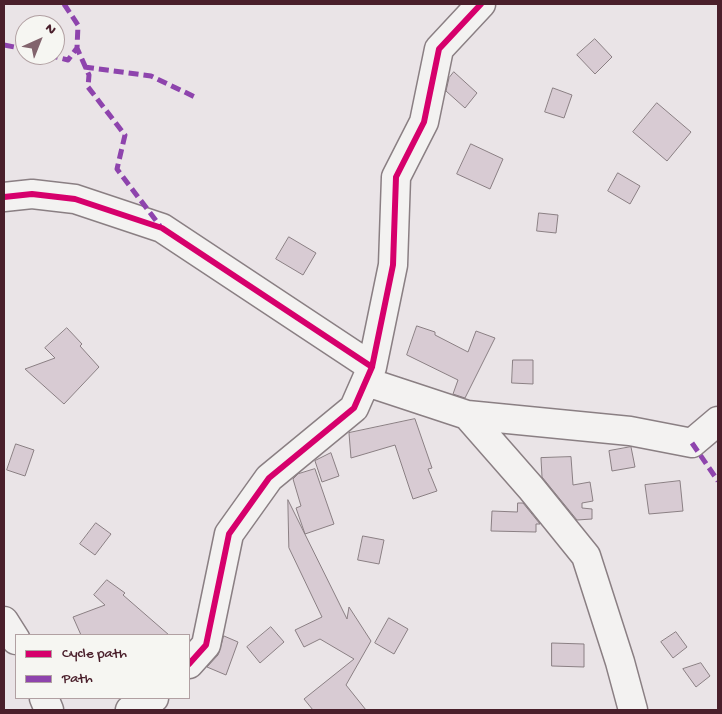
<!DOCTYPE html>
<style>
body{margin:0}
#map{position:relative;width:722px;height:714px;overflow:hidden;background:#eae4e7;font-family:"Gochi Hand",sans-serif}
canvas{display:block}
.frame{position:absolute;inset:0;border:5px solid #4a1f2b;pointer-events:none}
.legend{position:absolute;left:15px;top:634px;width:175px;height:65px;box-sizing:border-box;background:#f6f6f2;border:1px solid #b1a0a2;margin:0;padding:6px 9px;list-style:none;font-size:15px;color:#4a1f2b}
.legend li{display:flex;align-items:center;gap:10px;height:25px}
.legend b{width:25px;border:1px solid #b1a0a2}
.north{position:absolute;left:15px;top:15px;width:50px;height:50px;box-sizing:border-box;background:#f6f6f2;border:1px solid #b1a0a2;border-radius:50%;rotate:44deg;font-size:14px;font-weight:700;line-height:20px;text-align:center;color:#4a1f2b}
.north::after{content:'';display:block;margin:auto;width:18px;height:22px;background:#82646d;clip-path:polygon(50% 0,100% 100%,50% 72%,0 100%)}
</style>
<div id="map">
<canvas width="722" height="714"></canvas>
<div class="frame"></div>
<ul class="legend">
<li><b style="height:6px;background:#d6006c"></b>Cycle path</li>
<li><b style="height:6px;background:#8e44ad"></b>Path</li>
</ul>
<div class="north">N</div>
</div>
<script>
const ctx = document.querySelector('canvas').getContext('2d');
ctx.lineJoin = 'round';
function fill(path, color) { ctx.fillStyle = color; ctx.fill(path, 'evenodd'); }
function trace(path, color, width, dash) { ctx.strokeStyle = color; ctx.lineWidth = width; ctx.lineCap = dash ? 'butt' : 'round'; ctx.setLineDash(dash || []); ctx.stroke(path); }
const building = new Path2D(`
 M595,39L612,57L595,74L577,55Z
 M454,72L477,93L465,108L446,91L449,78Z
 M553,88L572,95L564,118L545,112Z
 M657,103L691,132L667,161L633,132Z
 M471,144L503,159L490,189L457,174Z
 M618,173L640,186L630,204L608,191Z
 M539,213L558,215L556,233L537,231Z
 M289,237L316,253L303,275L276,259Z
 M417,326L435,332V335L468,352L476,331L495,338L465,398L453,394L458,380L407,355Z
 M67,328L82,344L80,346L99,367L64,404L25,369L55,358L45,348Z
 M513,360H533V384L512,383Z
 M415,419L432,468L428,469L437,491L413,499L395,445L351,458L349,433Z
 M16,444L34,450L25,476L7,470Z
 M631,447L635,467L612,471L609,451Z
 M331,453L339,476L322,482L315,461Z
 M571,457L573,485L590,482L593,501L582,503V508L592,509V519L577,520L542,477L541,458Z
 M315,469L334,524L305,534L296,508L301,506L293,479L298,474Z
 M680,481L683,511L649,514L645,485Z
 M288,500L347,619L349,607L371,641L346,685L366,710H313L304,699L354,659L320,639L304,647L295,630L322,617L289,548Z
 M518,503H523L540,524H536V532L491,531L492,511L517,512Z
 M96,523L111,534L95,555L80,544Z
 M363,536L384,540L379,564L358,560Z
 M107,580L125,593L123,595L169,635H81L73,617L105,605L94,595Z
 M389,618L408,629L394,654L375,643Z
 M271,627L284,642L260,663L247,647Z
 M676,632L687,647L673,658L661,642Z
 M224,636L238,642L226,675L207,667L218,655Z
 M552,643L584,644V667L552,666Z
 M701,663L710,676L696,687L683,669Z`);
fill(building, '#d8cbd3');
trace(building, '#8a7f83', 1);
const minor = new Path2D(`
 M4,197L32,194L75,199L162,228L372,367
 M367,382L467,415L630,431L692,443L718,421
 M467,415L531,488L586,556L620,662L633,710
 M4,621L16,640
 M189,664L206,645L229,534L269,478L354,408L372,367L393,265L396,177L424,122L439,49L481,4
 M44,698L49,710
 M130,710L154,698`);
trace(minor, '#8a7f83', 31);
trace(minor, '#f3f2f1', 28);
trace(new Path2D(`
 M64,4L78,25L77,48L89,75L88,87L125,135L117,169L160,226
 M4,45L25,49
 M48,55L68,60L77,48
 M84,67L151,76L195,97
 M692,443L718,481`), '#8e44ad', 5, [10, 5]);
trace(new Path2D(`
 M4,197L32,194L75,199L162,228L372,367
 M189,664L206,645L229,534L269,478L354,408L372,367L393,265L396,177L424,122L439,49L481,4`), '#d6006c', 6);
</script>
